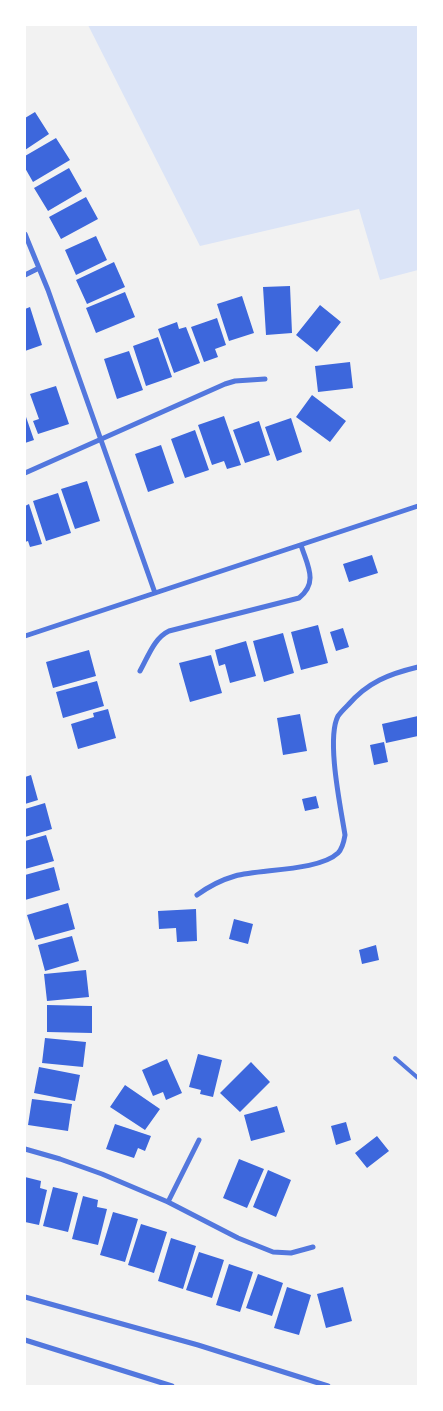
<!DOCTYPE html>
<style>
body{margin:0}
#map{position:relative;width:443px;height:1411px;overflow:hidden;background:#f2f2f2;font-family:Lora,serif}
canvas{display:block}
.frame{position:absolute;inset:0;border:26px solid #fff;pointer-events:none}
</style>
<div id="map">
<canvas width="443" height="1411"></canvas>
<div class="frame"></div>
</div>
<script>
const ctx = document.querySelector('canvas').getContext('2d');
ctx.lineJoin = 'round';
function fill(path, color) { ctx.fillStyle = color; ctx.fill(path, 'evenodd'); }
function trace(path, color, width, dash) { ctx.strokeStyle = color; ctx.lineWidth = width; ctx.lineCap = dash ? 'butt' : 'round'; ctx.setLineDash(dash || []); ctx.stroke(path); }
fill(new Path2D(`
 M88,25H418V270L380,280L359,209L200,246Z`), '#dbe4f7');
fill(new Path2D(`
 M35,112L49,134L25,150V118Z
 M56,138L70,160L33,182L25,168V156Z
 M69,168L82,191L48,211L34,188Z
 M86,197L98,219L61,239L49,217Z
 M96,236L107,260L76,275L65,250Z
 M114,262L125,287L87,304L76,280Z
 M290,286L292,333L266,335L263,287Z
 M125,292L135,317L96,333L86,308Z
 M242,296L254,333L229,341L217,304Z
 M320,305L341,322L317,352L296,335Z
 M30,307L42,345L25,351V309Z
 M217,318L226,345L215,349L218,357L204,362L191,327Z
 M177,322L179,329L186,327L200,363L174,373L158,329Z
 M158,337L172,377L146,386L133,346Z
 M129,351L143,390L117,399L104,359Z
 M350,362L353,388L318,392L315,366Z
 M56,386L69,424L38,434L33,421L39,419L30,394Z
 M312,395L346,421L330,442L296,417Z
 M25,414L34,440L25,443Z
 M224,416L241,465L227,469L224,461L212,465L198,425Z
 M291,418L302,452L277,461L265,427Z
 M259,421L270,455L245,463L233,430Z
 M195,430L209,470L185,478L171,439Z
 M161,445L174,483L148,492L135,454Z
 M87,481L100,521L75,529L61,489Z
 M58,493L71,533L46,541L33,501Z
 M29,504L42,544L30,547L28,541L25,542V506Z
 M372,555L378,573L349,582L343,564Z
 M318,625L328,663L301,670L291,632Z
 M343,628L349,647L336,651L330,632Z
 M283,633L294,673L264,682L253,641Z
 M246,641L256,676L230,683L225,664L219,666L215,650Z
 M89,650L96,676L53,688L46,662Z
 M211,655L222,693L190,702L179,663Z
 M97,681L104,706L63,718L56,692Z
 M108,709L116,738L78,749L71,724L94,717L93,713Z
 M300,714L307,751L283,755L277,718Z
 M418,716V736L386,743L382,724Z
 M384,742L388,762L374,765L370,745Z
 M31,775L38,800L25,804V777Z
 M316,796L319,808L305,811L302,799Z
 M45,803L52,829L25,837V809Z
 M46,835L54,861L25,869V841Z
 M54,867L60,890L25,900V875Z
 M68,903L75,929L35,940L27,915Z
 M196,909L197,941L177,942L176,928L159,929L158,911Z
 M234,919L253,924L248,944L229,939Z
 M72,936L79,961L45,971L38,945Z
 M376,945L379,960L362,964L359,950Z
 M86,970L89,997L47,1001L44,974Z
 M47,1005L92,1006V1033L47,1032Z
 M45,1038L86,1042L83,1067L42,1063Z
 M198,1054L222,1060L213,1097L200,1094L201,1090L189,1087Z
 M167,1059L182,1093L166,1100L163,1092L153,1096L142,1070Z
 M251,1062L270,1082L240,1112L220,1093Z
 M39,1067L80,1075L75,1101L34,1093Z
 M125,1085L160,1109L145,1130L110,1107Z
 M32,1099L72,1104L68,1131L28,1125Z
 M277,1106L285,1132L251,1141L244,1115Z
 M346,1122L351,1140L336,1145L331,1126Z
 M115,1124L151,1136L145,1151L138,1148L134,1158L106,1149Z
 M377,1136L389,1151L367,1168L355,1153Z
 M239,1159L264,1169L247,1208L223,1198Z
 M268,1170L291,1180L276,1217L253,1207Z
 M25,1177L41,1181L40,1188L47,1190L39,1225L25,1222Z
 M53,1187L78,1193L68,1232L43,1226Z
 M83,1196L98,1200L97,1207L107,1209L98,1245L72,1239Z
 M113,1212L138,1219L125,1262L100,1255Z
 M141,1224L167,1232L154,1273L128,1265Z
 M171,1238L196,1246L183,1289L158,1281Z
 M199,1252L224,1260L212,1298L186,1290Z
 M229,1264L253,1272L240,1312L216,1305Z
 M258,1274L283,1283L272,1316L246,1308Z
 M287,1287L311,1295L299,1335L274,1328Z
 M343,1287L352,1321L326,1328L317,1294Z`), '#3d67dc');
trace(new Path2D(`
 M395,1058L418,1078`), '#5277de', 4);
trace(new Path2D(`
 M25,234L48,290L155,593
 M25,275L39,268
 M25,473L225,384L235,381L265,379
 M25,636L418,506
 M140,671C148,657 154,638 169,631L299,598C319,582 307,565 301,545
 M197,895C208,887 221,880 235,876C261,869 319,871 338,853C343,848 344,841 345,835C341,809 326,739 338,716C341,712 345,708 348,705C368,682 389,674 418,667
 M25,1149L60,1159L102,1174L168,1202L238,1238L273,1252L291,1253L313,1247
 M168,1202L199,1140
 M25,1297L198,1345L328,1386
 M25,1340L172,1386`), '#5277de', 5);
</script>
